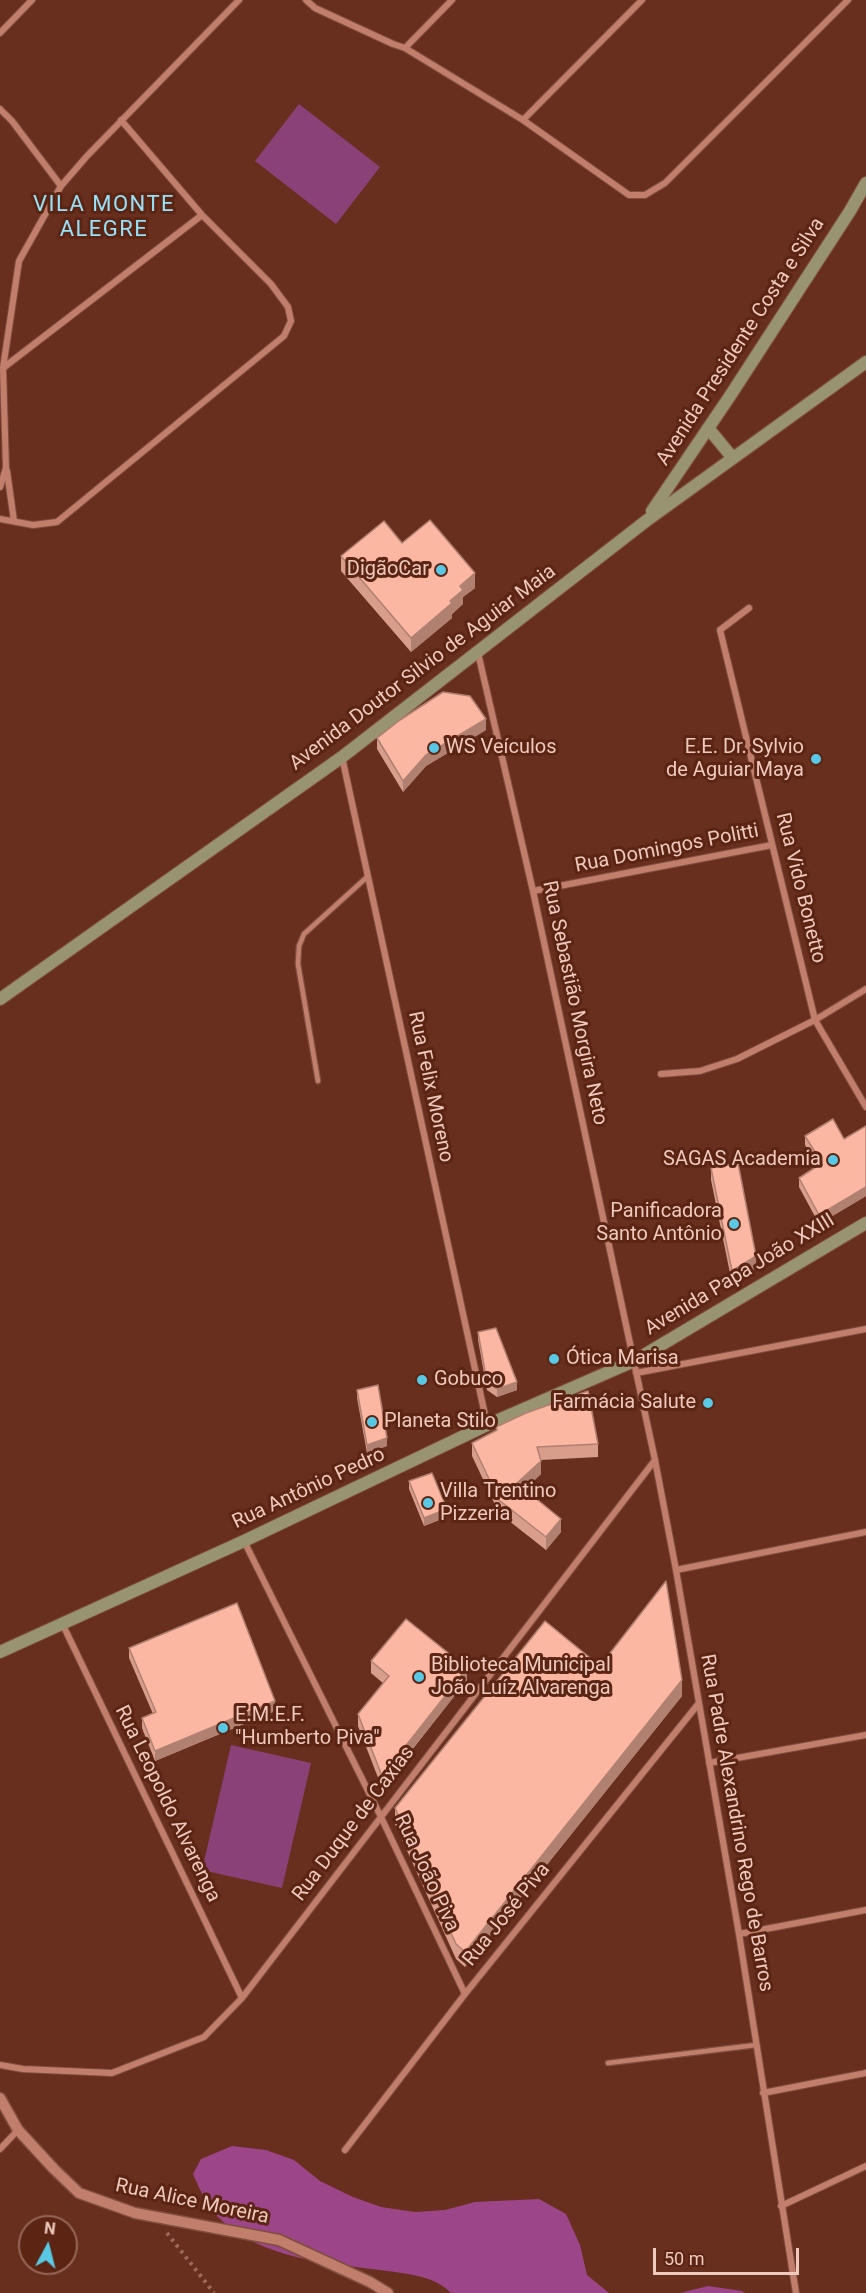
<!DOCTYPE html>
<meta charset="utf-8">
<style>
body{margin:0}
#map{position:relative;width:866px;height:2293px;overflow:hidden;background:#682f1e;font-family:Roboto,sans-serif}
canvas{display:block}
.north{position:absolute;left:18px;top:2215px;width:60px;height:60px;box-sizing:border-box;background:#5c2413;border:2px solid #966657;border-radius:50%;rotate:7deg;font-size:16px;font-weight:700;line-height:24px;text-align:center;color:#edc9be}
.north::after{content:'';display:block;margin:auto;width:21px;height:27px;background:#59c8e5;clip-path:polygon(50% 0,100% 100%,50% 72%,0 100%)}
.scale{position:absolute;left:653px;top:2248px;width:146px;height:27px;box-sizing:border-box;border:3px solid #edc9be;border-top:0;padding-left:8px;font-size:18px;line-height:21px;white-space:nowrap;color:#edc9be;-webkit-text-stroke:4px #5c2413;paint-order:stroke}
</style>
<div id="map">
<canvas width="866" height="2293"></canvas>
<div class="north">N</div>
<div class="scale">50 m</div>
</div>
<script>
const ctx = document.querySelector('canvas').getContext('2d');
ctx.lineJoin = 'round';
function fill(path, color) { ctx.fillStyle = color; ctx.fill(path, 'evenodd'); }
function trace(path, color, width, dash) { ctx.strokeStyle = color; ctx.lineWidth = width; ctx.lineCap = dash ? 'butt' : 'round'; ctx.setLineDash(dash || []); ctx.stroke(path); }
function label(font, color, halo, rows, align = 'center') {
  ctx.font = font + ' Roboto,sans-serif'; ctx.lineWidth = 6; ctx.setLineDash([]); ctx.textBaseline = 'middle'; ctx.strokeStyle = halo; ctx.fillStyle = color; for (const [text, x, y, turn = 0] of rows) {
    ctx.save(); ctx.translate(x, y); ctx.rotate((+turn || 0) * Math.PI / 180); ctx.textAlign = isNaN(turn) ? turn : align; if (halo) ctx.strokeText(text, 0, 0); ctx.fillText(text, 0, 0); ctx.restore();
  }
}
fill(new Path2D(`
 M299,104L380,167L336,224L255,161Z
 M231,1745L311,1763L282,1888L202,1870Z`), '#8a4178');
fill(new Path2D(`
 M232,2146L266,2150L294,2160L320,2181L353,2197L381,2207L415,2212L445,2210L475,2202L539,2199L566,2214L580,2245L587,2275L609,2293H451C435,2276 408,2274 387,2271C330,2263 261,2260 218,2217C207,2206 199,2188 193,2174L201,2159Z
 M708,2286L742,2291L745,2293H680Z`), '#9c4588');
const service = new Path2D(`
 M318,1081L298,964L299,946L304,934L366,878
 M608,2063L756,2045`);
const minor = new Path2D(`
 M306,0L315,8L393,44L405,48L523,120L629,195H645L665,183L848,0
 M0,33L32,0
 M405,48L452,0
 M0,109L12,121L61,186
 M523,120L642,0
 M3,368L202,215
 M7,471L14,521
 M0,487L6,468L3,368L19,261L61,186L87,156L239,0
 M0,519L33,525L57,522L284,336L291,321L288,307L271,284L202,215L121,120
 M749,608L720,630L815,1020L866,1107
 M478,653L533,891L655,1460L676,1570L739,1934L796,2293
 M342,757L487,1424
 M533,891L772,845
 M661,1074L700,1071L737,1059L815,1020L866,989
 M636,1373L866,1329
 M244,1541L381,1817L465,1994
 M676,1570L866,1532
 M62,1623L242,1998
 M709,1763L866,1735
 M739,1934L866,1910
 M0,2065L23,2069L112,2073L204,2037L242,1998L655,1460
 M763,2093L866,2073
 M0,2149L18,2130
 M345,2150L465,1994L699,1703
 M781,2206L866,2166`);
const tertiary = new Path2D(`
 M0,2098L18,2130L54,2169L79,2193L135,2213L279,2240L370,2282L388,2293`);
const secondary = new Path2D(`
 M708,428L732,457
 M652,511L730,396L850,211L866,183
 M0,999L342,757L646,521L866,362
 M0,1652L244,1541L487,1425L634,1361L866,1223`);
trace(service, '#7f4e3f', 7);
trace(minor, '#7f4e3f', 8);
trace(tertiary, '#7f4e3f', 13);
trace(secondary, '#7f4e3f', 14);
trace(new Path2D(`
 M167,2233L214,2293`), '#9c6b5d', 4, [3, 4.5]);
trace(service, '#c17f6b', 4.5);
trace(minor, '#c17f6b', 6);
trace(tertiary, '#c17f6b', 10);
trace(secondary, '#989371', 12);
fill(new Path2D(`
 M402,543L475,588L463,597V604L452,614V618L411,652L341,571V556Z
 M486,730L426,766L403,792L377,749V738Z
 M866,1126V1196L819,1224L799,1187V1178L818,1166L805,1145V1136L844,1139Z
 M711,1168L756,1268L732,1283L711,1180Z
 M478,1332L517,1390L497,1397L487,1390L478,1340Z
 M357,1390L387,1446L367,1453L357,1398Z
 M496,1427L598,1444V1457L541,1460V1474L525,1489L561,1532L546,1550L499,1513L472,1456V1443L496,1430Z
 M409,1481L447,1517L424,1526L409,1489Z
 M129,1648L275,1711L155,1761L142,1728V1718L153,1714L129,1658Z
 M371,1661L467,1680L382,1788L358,1726V1714L384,1684L371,1673Z
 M682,1696L465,1967L456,1959L395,1824V1808Z`), '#d89d8b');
fill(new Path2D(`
 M475,573V588L463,597V604L452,614V618L411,652V638L450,601L460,586Z
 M486,719V730L426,766L403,792V781L426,755Z
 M866,1187V1196L819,1224V1215Z
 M756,1256V1268L732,1283V1271Z
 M517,1382V1390L497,1397V1389Z
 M387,1438V1446L367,1453V1445Z
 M541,1461V1474L517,1496V1483Z
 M447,1509V1517L424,1526V1518Z
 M561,1519V1532L546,1550V1537Z
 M467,1668V1680L382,1788V1776Z
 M682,1680V1696L465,1967V1952Z
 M275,1701V1711L155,1761V1751Z`), '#b08071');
const building = new Path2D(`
 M430,520L475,573L460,586L463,590L450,601L452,603L411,638L341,556L384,521L402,543Z
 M443,692L470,696L486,719L426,755L403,781L377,738L400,720Z
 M833,1119L844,1139L866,1126V1187L819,1215L799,1178L822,1163L805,1136Z
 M738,1163L756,1256L732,1271L711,1168Z
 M496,1328L517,1382L497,1389L487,1382L478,1332Z
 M378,1385L387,1438L367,1445L357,1390Z
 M588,1391L598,1444L537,1447L541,1461L517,1483L561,1519L546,1537L499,1500L472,1443L497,1430L496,1427L526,1413Z
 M432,1473L447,1509L424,1518L409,1481Z
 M666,1581L682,1680L465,1952L456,1944L395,1808L545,1621L600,1666Z
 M237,1603L275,1701L155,1751L142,1718L156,1712L129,1648Z
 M406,1619L467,1668L382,1776L358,1714L389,1676L371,1661Z`);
fill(building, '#fbb7a2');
trace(building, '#b08071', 1.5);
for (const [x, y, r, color] of [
 [441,570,6,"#59c8e5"],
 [434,748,6,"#59c8e5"],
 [816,759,6,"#59c8e5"],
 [833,1160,6,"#59c8e5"],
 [734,1224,6,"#59c8e5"],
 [554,1359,6,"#59c8e5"],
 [422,1380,6,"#59c8e5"],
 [708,1403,6,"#59c8e5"],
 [372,1422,6,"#59c8e5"],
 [428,1503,6,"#59c8e5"],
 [419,1677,6,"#59c8e5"],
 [223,1728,6,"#59c8e5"]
]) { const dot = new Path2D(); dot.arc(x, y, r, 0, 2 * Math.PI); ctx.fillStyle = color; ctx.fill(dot); trace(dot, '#5c2413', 2); }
label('20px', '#edc9be', '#5c2413', [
 ["Avenida Presidente Costa e Silva",741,342,-57],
 ["Avenida Doutor Silvio de Aguiar Maia",423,668,-37],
 ["Rua Domingos Politti",667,849,-11],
 ["Rua Vido Bonetto",800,888,76],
 ["Rua Sebastião Morgira Neto",574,1003,78],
 ["Rua Felix Moreno",430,1087,78],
 ["Avenida Papa João XXIII",740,1275,-31],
 ["Rua Antônio Pedro",309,1489,-25],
 ["Rua Leopoldo Alvarenga",167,1804,64],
 ["Rua Padre Alexandrino Rego de Barros",736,1823,80],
 ["Rua Duque de Caxias",354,1824,-53],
 ["Rua João Piva",426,1873,65],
 ["Rua José Piva",507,1915,-51],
 ["Rua Alice Moreira",192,2202,12]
]);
label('20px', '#edc9be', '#5c2413', [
 ["DigãoCar",429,570,"right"],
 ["WS Veículos",446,748],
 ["E.E. Dr. Sylvio",804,748,"right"],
 ["de Aguiar Maya",804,771,"right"],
 ["SAGAS Academia",821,1160,"right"],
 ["Panificadora",722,1212,"right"],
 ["Santo Antônio",722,1235,"right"],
 ["Ótica Marisa",566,1359],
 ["Gobuco",434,1380],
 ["Farmácia Salute",696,1403,"right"],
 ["Planeta Stilo",384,1422],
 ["Villa Trentino",440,1492],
 ["Pizzeria",440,1515],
 ["Biblioteca Municipal",431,1666],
 ["João Luíz Alvarenga",431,1689],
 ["E.M.E.F.",235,1716],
 ["\"Humberto Piva\"",235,1739]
], 'left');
ctx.letterSpacing = '1.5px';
label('22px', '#96e1f7', '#5c2413', [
 ["VILA MONTE",104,205],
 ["ALEGRE",104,230]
]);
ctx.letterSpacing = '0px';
</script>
